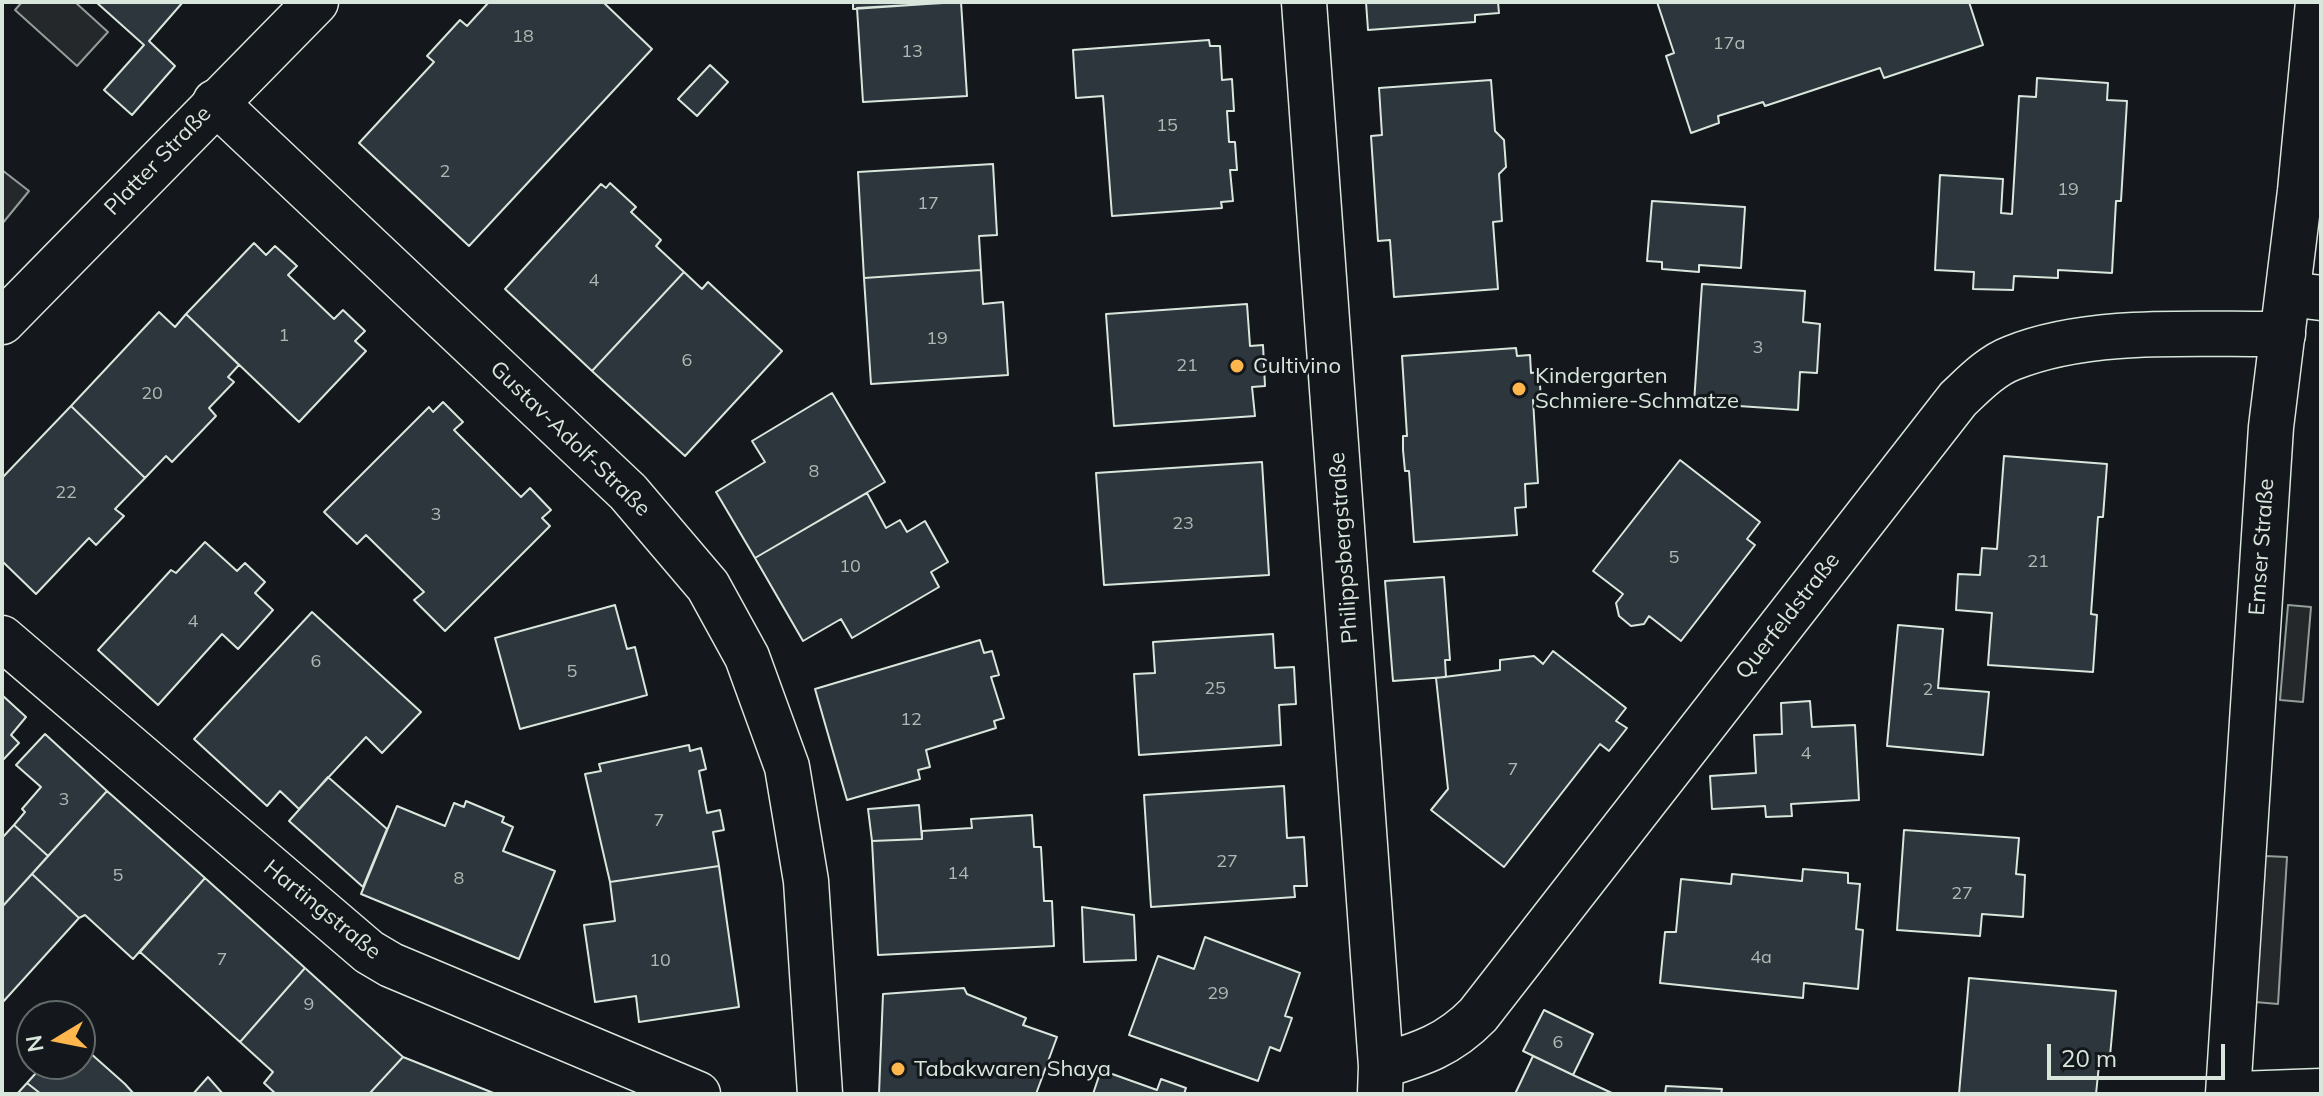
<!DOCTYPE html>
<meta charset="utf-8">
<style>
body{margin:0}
#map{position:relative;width:2323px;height:1096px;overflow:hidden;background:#14181c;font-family:Mulish,sans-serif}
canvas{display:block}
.frame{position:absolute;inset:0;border:4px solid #d8e6dc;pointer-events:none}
.north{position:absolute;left:16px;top:1000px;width:80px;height:80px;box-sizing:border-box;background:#14181c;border:2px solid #626a69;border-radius:50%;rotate:260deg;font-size:22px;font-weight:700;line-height:32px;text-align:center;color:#d8e6dc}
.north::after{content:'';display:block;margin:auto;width:28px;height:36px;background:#ffb74d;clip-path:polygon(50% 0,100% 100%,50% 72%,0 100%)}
.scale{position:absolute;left:2047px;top:1044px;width:178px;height:36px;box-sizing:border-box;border:4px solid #d8e6dc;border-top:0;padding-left:10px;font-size:24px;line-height:28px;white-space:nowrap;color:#d8e6dc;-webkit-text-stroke:6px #14181c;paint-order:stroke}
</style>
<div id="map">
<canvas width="2323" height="1096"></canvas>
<div class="frame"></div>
<div class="north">N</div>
<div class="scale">20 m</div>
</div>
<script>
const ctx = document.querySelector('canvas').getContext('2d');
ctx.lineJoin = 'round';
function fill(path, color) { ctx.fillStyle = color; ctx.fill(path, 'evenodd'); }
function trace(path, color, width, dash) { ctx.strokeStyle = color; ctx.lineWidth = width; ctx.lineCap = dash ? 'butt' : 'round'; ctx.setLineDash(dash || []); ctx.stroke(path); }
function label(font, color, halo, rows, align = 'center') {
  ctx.font = font + ' Mulish,sans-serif'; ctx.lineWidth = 6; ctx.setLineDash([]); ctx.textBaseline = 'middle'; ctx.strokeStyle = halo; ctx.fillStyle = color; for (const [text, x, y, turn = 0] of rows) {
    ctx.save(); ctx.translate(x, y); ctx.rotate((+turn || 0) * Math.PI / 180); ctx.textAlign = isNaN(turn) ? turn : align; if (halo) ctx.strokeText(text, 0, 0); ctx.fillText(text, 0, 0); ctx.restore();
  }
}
const parking = new Path2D(`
 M22,2H75L108,32L77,66L15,10Z
 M2,170L29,191L2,224Z
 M2288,605L2311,607L2303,702L2280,700Z
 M2265,856L2287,857L2278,1004L2255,1002Z`);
fill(parking, '#24282b');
trace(parking, '#939e99', 2);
const building = new Path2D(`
 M96,2H183L149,41L175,66L132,115L104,90L144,45Z
 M489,2H603L652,49L469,246L359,143L434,62L427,56L460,20L467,26Z
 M853,2H956L853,9Z
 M961,2L967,96L863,102L857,8Z
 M1366,2H1498L1499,13L1475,15V22L1368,30Z
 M1657,2H1969L1983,45L1884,78L1880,68L1765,106L1763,102L1718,116L1719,123L1691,133L1666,56L1674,53Z
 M1209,40L1210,46H1220L1222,80L1232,79L1234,111H1227L1229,142H1235L1237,170H1230L1233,201L1221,202L1222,208L1112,216L1103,96L1076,98L1073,50Z
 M710,65L728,82L697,116L678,99Z
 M2037,78L2108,83L2107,100L2127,101L2121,201H2116L2112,273L2058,270V278L2014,276L2013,290L1973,289L1974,272L1935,270L1940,175L2003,179L2001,213L2012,214L2019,96L2036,97Z
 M1491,80L1495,131L1504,140L1506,167L1499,174L1502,221L1493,222L1498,289L1394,297L1390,240L1378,241L1371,136L1382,135L1379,88Z
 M993,164L997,235L979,236L981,270L864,278L858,172Z
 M610,183L636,207L631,212L661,240L656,246L684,272L592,371L505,289L601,184L606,188Z
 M1652,201L1745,207L1741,268L1699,265V272L1662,269V262L1647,261Z
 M254,243L266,255L275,246L297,266L288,275L334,319L343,310L365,331L355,341L366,351L299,422L186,314Z
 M981,270L983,304L1003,302L1008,375L871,384L864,278Z
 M684,272L702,289L708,282L782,351L685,456L592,371Z
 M1702,284L1805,291L1803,322L1820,324L1817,373L1800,372L1798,410L1694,403Z
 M1247,304L1250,346L1263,345L1265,386L1252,387L1255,416L1114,426L1106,314Z
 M159,312L175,327L186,314L239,365L228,377L234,382L209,408L216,416L172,462L166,456L145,478L71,406Z
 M1516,348L1517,356L1530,355L1531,373L1539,372L1541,399L1533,400L1538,483L1525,484L1526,507L1515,508L1517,535L1414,542L1409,471H1405L1403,450V436H1407L1402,356Z
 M832,393L885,482L755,558L716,492L765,462L752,441Z
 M443,402L463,422L454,430L521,497L530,488L551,510L542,518L550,526L445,631L414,600L424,592L366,535L357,544L324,512L429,407L433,412Z
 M71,406L145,478L115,509L124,516L96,545L89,538L36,594L2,561V478Z
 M2004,456L2107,464L2103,517H2098L2091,614L2097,615L2093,672L1988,665L1992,613L1956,610L1958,574L1980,575L1982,548L1997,549Z
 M1680,460L1760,522L1747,539L1755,545L1681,641L1649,616L1644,624L1631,626L1619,616L1616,603L1623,594L1593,571Z
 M1262,462L1269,575L1104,585L1096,473Z
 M867,493L886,528L900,520L907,532L925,521L948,562L931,572L939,587L852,638L841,619L803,641L755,558Z
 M205,542L237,571L245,563L265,582L255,593L273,610L238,649L222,634L158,705L98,650L171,570L176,573Z
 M1444,577L1450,660H1445L1446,677L1393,681L1385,581Z
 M615,605L627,649L635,647L647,695L520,729L495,638Z
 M312,612L421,712L382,753L366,737L299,809L280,791L267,806L194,739Z
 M1898,625L1943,629L1938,688L1989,692L1983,755L1887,746Z
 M1273,634L1275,668L1294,667L1296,704L1279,705L1281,745L1139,755L1134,674L1155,673L1153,642Z
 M980,640L984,653L992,651L999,675L991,677L1004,718L994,721L996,728L926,750L930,767L918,770L920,779L847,800L815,689Z
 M1553,651L1626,708L1616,721L1627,728L1609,751L1600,744L1504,867L1431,810L1448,789L1436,678L1500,670V660L1534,656L1543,664Z
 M2,695L26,717L11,735L19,743L2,761Z
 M1810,701L1812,727L1855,725L1859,800L1791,804L1792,816L1766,817L1765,806L1712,809L1710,776L1756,773L1754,735L1782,734L1781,703Z
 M45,734L107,791L48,856L14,825L25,812L22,809L41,787L16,765Z
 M689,745L690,751L701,748L706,769L699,771L707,813L720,810L724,830L713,832L719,866L610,882L585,774L601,771L599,764Z
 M328,777L387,829L363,887L289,821Z
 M1284,786L1287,838L1304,837L1307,886H1294L1295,897L1151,907L1144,795Z
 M107,791L205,878L133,959L85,915L79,918L32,874Z
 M466,801L504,817L502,822L513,827L503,851L555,871L519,959L361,894L397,806L445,826L454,803L464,807Z
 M919,805L922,839L872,841L868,809Z
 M1032,815L1034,847H1041L1044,901H1052L1054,946L878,955L872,841L922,839V831L972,828L971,819Z
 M14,825L48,856L2,907V838Z
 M1904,830L2019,838L2016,874L2025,875L2023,917L1982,914L1980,936L1897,930Z
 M719,866L739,1007L639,1022L636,996L595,1002L584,925L615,921L610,882Z
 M1803,869L1848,873V883L1860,884L1856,929L1863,930L1858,989L1804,983L1803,998L1660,983L1665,932H1676L1681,879L1731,884L1732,874L1802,881Z
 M32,874L79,918L2,1003V907Z
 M205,878L305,968L240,1042L140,952Z
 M1082,907L1134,915L1136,960L1084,962Z
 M1205,937L1300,973L1285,1016L1292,1018L1280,1051L1270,1047L1258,1081L1129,1035L1158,956L1194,969Z
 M305,968L403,1057L369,1094H276L264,1083L273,1072L240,1042Z
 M1969,978L2116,991L2110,1056L2100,1055L2096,1094H1959Z
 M964,988L967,994L1026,1018L1023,1025L1057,1037L1036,1094H879L883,994Z
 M1544,1010L1593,1034L1573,1075L1523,1051Z
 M80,1044L125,1084L134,1094H41L27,1083L44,1064H80Z
 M1533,1056L1573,1075L1614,1094H1515Z
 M403,1057L496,1094H369Z
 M1101,1070L1157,1090L1161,1079L1186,1088L1184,1094H1093Z
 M208,1077L223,1094H193Z
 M27,1083L41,1094H17Z
 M1666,1086L1722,1089L1721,1094H1665Z`);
fill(building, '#2c363c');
trace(building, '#d8e6dc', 2);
const street = new Path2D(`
 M1304,2L1381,1066L1380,1094
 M215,102L628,492L708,586L747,657L787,767L806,881L820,1094
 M2288,294L2321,298
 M2,638L369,952L391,965L698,1094
 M1381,1066C1421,1054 1449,1045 1478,1015L1958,399C1974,384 1991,366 2012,358C2091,326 2198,335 2283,334
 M2238,1094L2321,1091`);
const secondary = new Path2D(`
 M2,322L316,2
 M2228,1094L2271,427L2300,191L2318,2`);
trace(street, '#d8e6dc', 47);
trace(secondary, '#d8e6dc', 47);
trace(street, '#14181c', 44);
trace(secondary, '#14181c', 44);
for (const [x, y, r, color] of [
 [1237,366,8,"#ffb74d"],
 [1519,389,8,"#ffb74d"],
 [898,1069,8,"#ffb74d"]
]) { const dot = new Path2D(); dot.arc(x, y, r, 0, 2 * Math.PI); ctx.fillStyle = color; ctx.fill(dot); trace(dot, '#14181c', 3); }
label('18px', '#adbab4', null, [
 ["18",523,37],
 ["17a",1729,44],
 ["13",912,52],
 ["15",1167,126],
 ["2",445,172],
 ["19",2068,190],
 ["17",928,204],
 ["4",594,281],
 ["1",284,336],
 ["19",937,339],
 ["3",1758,348],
 ["6",687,361],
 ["21",1187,366],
 ["20",152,394],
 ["8",814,472],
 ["22",66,493],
 ["3",436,515],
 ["23",1183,524],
 ["5",1674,558],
 ["21",2038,562],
 ["10",850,567],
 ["4",193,622],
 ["6",316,662],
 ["5",572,672],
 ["25",1215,689],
 ["2",1928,690],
 ["12",911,720],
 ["4",1806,754],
 ["7",1513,770],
 ["3",64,800],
 ["7",659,821],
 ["27",1227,862],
 ["14",958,874],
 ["5",118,876],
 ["8",459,879],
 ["27",1962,894],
 ["4a",1761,958],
 ["7",222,960],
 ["10",660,961],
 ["29",1218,994],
 ["9",309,1005],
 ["6",1558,1043]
]);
label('22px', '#d8e6dc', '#14181c', [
 ["Platter Straße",158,161,-46],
 ["Gustav-Adolf-Straße",570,439,44],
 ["Emser Straße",2262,547,-86],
 ["Philippsbergstraße",1344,548,-94],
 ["Querfeldstraße",1788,616,-52],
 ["Hartingstraße",322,910,39]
]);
label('22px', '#d8e6dc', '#14181c', [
 ["Cultivino",1253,366],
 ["Kindergarten",1535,376],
 ["Schmiere-Schmatze",1535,401],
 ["Tabakwaren Shaya",914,1069]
], 'left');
</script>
